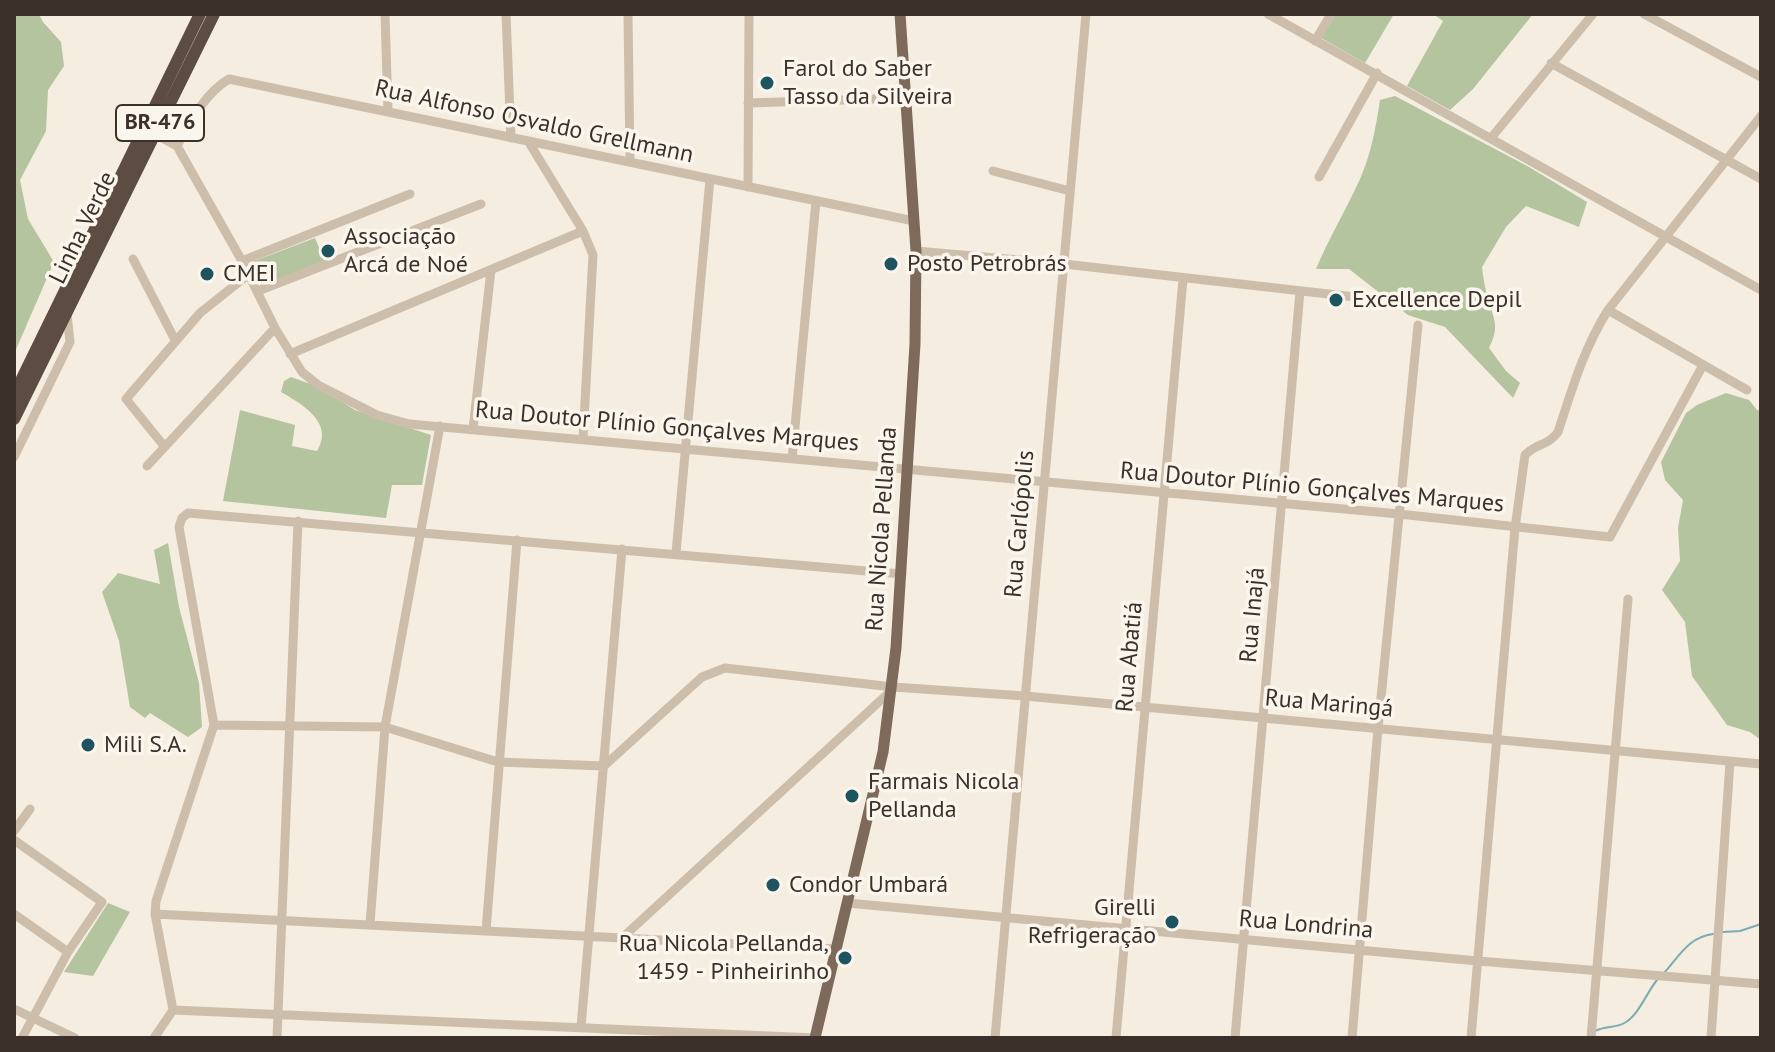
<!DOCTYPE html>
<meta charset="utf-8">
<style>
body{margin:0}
#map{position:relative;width:1775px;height:1052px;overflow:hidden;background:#f4ede0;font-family:"PT Sans",sans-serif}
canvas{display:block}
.frame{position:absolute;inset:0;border:16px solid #3b312a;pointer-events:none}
</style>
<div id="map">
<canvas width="1775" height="1052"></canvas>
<div class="frame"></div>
</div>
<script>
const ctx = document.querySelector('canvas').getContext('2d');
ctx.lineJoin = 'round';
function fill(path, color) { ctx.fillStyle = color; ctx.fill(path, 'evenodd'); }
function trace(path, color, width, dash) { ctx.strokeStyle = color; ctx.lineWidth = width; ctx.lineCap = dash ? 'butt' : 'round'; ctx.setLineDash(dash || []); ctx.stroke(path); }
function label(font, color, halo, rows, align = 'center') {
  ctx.font = font + ' "PT Sans",sans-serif'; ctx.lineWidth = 7; ctx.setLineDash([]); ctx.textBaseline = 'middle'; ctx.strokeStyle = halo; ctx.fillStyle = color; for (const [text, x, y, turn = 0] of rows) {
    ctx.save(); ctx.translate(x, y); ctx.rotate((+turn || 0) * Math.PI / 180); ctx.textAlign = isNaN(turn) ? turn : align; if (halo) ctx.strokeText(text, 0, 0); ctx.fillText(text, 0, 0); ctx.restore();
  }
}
fill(new Path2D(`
 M14,14H39L43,22L61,42L64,66L48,90L46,131L20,180L28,219L54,262L14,354Z
 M1336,14H1394L1365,63L1321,38Z
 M1433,14H1533L1473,89L1450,110L1407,86L1443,21Z
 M1395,96L1529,167L1587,202L1579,227L1526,206L1506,227L1482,267C1483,277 1485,289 1488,299C1494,320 1500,326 1489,348L1506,371L1520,383L1513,398L1445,327L1408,315L1349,269H1316C1329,238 1346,210 1360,179C1371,154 1376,127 1380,100Z
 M315,238L325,262L261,287L252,262Z
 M291,377L316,386L355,410L431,435L422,485H392L386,518L223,501L240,410L295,425L292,446L317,451C335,423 302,404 281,392L284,381Z
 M1726,393L1749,400L1757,410L1761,411V740L1750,732L1727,725L1692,676L1685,622L1662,590L1680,561L1678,528L1683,500L1665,480L1661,462L1686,413L1697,405Z
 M168,543L179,607L199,683L202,727L188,737L150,713L145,718L130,707L119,641L102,592L118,573L160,584L154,550Z
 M108,903L130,912L93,976L64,972Z`), '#b4c49f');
trace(new Path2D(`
 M1723,932L1740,931L1761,924
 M1664,973C1680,955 1689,937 1713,934
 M1595,1031C1606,1025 1616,1029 1626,1022C1639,1014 1647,992 1657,980`), '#7dabb3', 2);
trace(new Path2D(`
 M385,14L388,112
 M506,14L511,138
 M628,14L630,162
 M1268,14L1761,290
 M1644,14L1761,77
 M1315,41L1331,14
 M1551,63L1761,179
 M748,103L907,98
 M155,134L177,146L242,261L275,328L302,372L318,385L377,415L409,424L1399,514L1610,537L1703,365
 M1491,138L1593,14
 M528,141L583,231L593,255L583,439
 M177,146C190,122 205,93 229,79L914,221
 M993,171L1070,191
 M1319,177L1377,73
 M748,187L749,14
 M916,251L1064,264L1355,297
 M133,259L175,340
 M242,261L410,194
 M258,291L481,204
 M1608,310L1747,390
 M290,354L583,231
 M473,429L491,270
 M164,446L126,399L200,313L249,274
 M14,457L70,342L67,314
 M792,459L816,201
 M147,466L275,328
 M676,553L710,179
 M214,725L385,727L498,762L604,766L702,677L725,668L893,687L1025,696L1761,764
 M14,831L30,809
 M14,840L102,902L68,952L22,1038
 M847,903L1478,961L1761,984
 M14,914L68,952
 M155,914L836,949
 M370,924L385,727L440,426
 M486,931L517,540
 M622,938L893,689
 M14,1009L75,1038
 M173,1010L155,914L156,901L214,725L179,527L182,518L188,513L902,574
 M173,1010L815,1038
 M581,1027L622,549
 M154,1038L173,1010
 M277,1038L298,521
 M995,1038L1086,14
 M1116,1038L1183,279
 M1235,1038L1300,291
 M1352,1038L1378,728L1418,325
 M1471,1038L1515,528L1525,455C1536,443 1548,446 1558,432C1572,389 1584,348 1608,310L1761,116
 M1591,1038L1628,599
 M1711,1038L1730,762`), '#cdbeab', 9);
trace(new Path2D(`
 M815,1038L883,752L896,648L915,344L916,251L900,14`), '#7d6a5b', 11);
trace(new Path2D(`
 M14,395L200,14
 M14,419L214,14`), '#5c4c41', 12);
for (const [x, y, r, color] of [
 [767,83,8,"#1d545f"],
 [328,251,8,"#1d545f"],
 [891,264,8,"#1d545f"],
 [207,274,8,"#1d545f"],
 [1336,300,8,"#1d545f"],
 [88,745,8,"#1d545f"],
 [852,796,8,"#1d545f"],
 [773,885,8,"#1d545f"],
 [1172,922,8,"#1d545f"],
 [845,958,8,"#1d545f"]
]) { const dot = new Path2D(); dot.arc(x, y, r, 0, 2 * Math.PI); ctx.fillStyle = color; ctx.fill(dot); trace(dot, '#fbf6ed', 3); }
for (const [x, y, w] of [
 [160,123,88]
]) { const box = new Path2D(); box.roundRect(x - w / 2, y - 18, w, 36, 6); ctx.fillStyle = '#fbf6ed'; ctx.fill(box); trace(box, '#3b312a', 2); }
label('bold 22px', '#3b312a', null, [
 ["BR-476",160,123]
]);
label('24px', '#3b312a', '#fbf6ed', [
 ["Farol do Saber",783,69],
 ["Tasso da Silveira",783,97],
 ["Associação",344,237],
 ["Arcá de Noé",344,265],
 ["Posto Petrobrás",907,264],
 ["CMEI",223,274],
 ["Excellence Depil",1352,300],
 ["Mili S.A.",104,745],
 ["Farmais Nicola",868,782],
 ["Pellanda",868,810],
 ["Condor Umbará",789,885],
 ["Girelli",1156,908,"right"],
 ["Refrigeração",1156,936,"right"],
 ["Rua Nicola Pellanda,",829,944,"right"],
 ["1459 - Pinheirinho",829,972,"right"]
], 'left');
label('24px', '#3b312a', '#fbf6ed', [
 ["Rua Alfonso Osvaldo Grellmann",534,122,12],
 ["Linha Verde",83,228,-64],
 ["Rua Doutor Plínio Gonçalves Marques",667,427,5],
 ["Rua Doutor Plínio Gonçalves Marques",1312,488,5],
 ["Rua Carlópolis",1020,524,-85],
 ["Rua Nicola Pellanda",882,529,-86],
 ["Rua Inajá",1253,615,-85],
 ["Rua Abatiá",1130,657,-85],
 ["Rua Maringá",1329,704,5],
 ["Rua Londrina",1306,925,5]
]);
</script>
